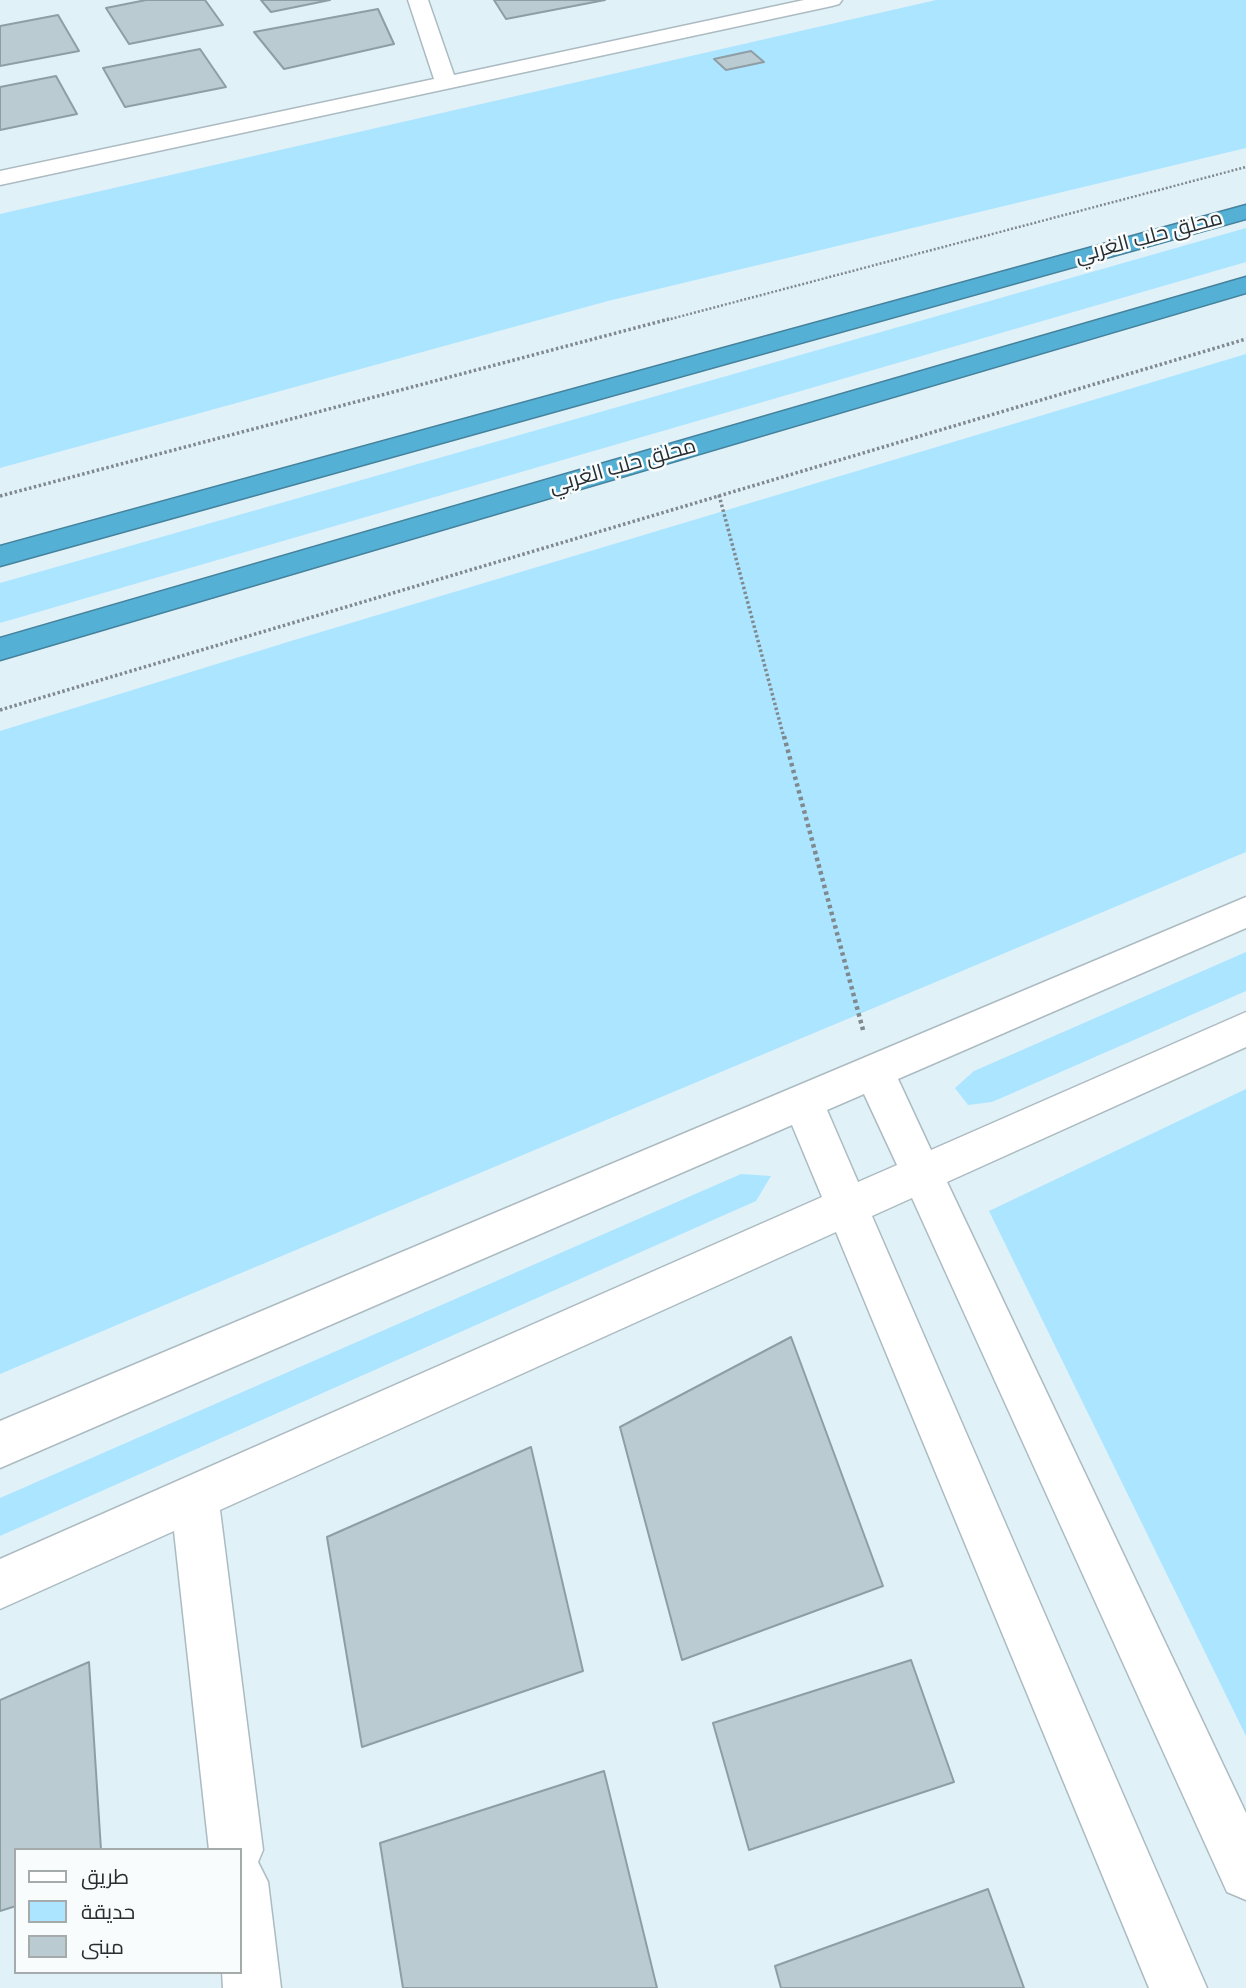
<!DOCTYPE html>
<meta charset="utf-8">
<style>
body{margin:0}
#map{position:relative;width:1246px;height:1988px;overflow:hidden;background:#e1f1f8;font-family:"Roboto Condensed",Cairo,sans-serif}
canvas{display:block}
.legend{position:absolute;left:14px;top:1848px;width:228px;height:126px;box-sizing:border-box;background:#f8fcfd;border:2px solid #a5aaab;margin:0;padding:9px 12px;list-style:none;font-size:21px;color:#282e31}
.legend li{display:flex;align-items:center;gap:14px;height:35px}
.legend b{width:35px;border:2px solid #a5aaab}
</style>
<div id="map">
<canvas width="1246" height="1988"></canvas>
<ul class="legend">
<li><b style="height:9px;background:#fff"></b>طريق</li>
<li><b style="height:19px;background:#ace5ff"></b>حديقة</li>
<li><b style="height:19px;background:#bbcbd2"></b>مبنى</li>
</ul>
</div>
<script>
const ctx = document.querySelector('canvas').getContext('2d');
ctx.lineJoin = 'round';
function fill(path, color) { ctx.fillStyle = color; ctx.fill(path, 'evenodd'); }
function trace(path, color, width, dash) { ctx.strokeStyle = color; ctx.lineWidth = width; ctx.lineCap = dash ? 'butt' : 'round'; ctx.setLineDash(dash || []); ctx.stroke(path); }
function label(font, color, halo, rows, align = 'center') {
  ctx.font = font + ' "Roboto Condensed",Cairo,sans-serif'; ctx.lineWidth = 5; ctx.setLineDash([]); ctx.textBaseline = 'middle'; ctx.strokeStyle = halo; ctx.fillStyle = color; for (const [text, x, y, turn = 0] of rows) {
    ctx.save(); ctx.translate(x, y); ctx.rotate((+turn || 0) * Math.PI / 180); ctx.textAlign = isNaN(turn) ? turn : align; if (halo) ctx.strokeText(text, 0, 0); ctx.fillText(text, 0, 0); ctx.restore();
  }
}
fill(new Path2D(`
 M936,0H1246V148L608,301L0,468V214Z
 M1246,228V262L0,623V583Z
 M1246,354V852L0,1374V731L291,641Z
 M1246,952V991L992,1102L968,1105L955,1088L974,1071Z
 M1246,1089V1736L989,1211Z
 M741,1174L771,1176L756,1201L0,1536V1498Z`), '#ace5ff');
const building = new Path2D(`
 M146,0H205L223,25L129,44L106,8Z
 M261,0H330L271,12Z
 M494,0H605L506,19Z
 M378,9L394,44L284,69L254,32Z
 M58,15L79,51L0,66V26Z
 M200,49L226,87L125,107L103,68Z
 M751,51L764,62L726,70L714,59Z
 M56,76L77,114L0,130V87Z
 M791,1337L883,1586L682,1660L620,1427Z
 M531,1447L583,1671L362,1747L327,1537Z
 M911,1660L954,1782L749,1850L713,1723Z
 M89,1662L101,1850H16V1906L0,1911V1700Z
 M604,1771L657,1988H403L380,1843Z
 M988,1889L1024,1988H781L775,1966Z`);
fill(building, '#bbcbd2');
trace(building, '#8f9ea5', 2);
const minor = new Path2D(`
 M408,0H428L454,75L804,0H842L839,4L832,6L0,185V171L434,79Z
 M1246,897V928L898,1079L931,1150L1246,1012V1047L947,1182L1246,1813V1900L1227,1892L912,1198L872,1216L1207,1988H1149L836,1232L220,1510L263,1850L258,1862L268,1882L281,1988H223L222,1972H240V1850H209L174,1531L0,1609V1559L822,1197L792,1125L0,1468V1421ZM864,1094L897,1165L858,1182L827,1110Z`);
const highway = new Path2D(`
 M1246,205V219L0,566V546Z
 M1246,277V293L0,660V638Z`);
trace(minor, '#acbbc2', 3);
trace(highway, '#45829c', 3);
trace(new Path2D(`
 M663,321L1246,167`), '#7f898e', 2.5, [2, 2]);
trace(new Path2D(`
 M719,495L784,738
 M0,496L669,319
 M0,710L1246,339`), '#7f898e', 3.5, [2.5, 2.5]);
trace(new Path2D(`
 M784,736L863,1030`), '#7f898e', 4.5, [3.5, 3.5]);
fill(minor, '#fff');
fill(highway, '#55b0d6');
label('21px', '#282e31', '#f8fcfd', [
 ["محلق حلب الغربي",1149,238,-15],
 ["محلق حلب الغربي",623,467,-16]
]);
</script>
